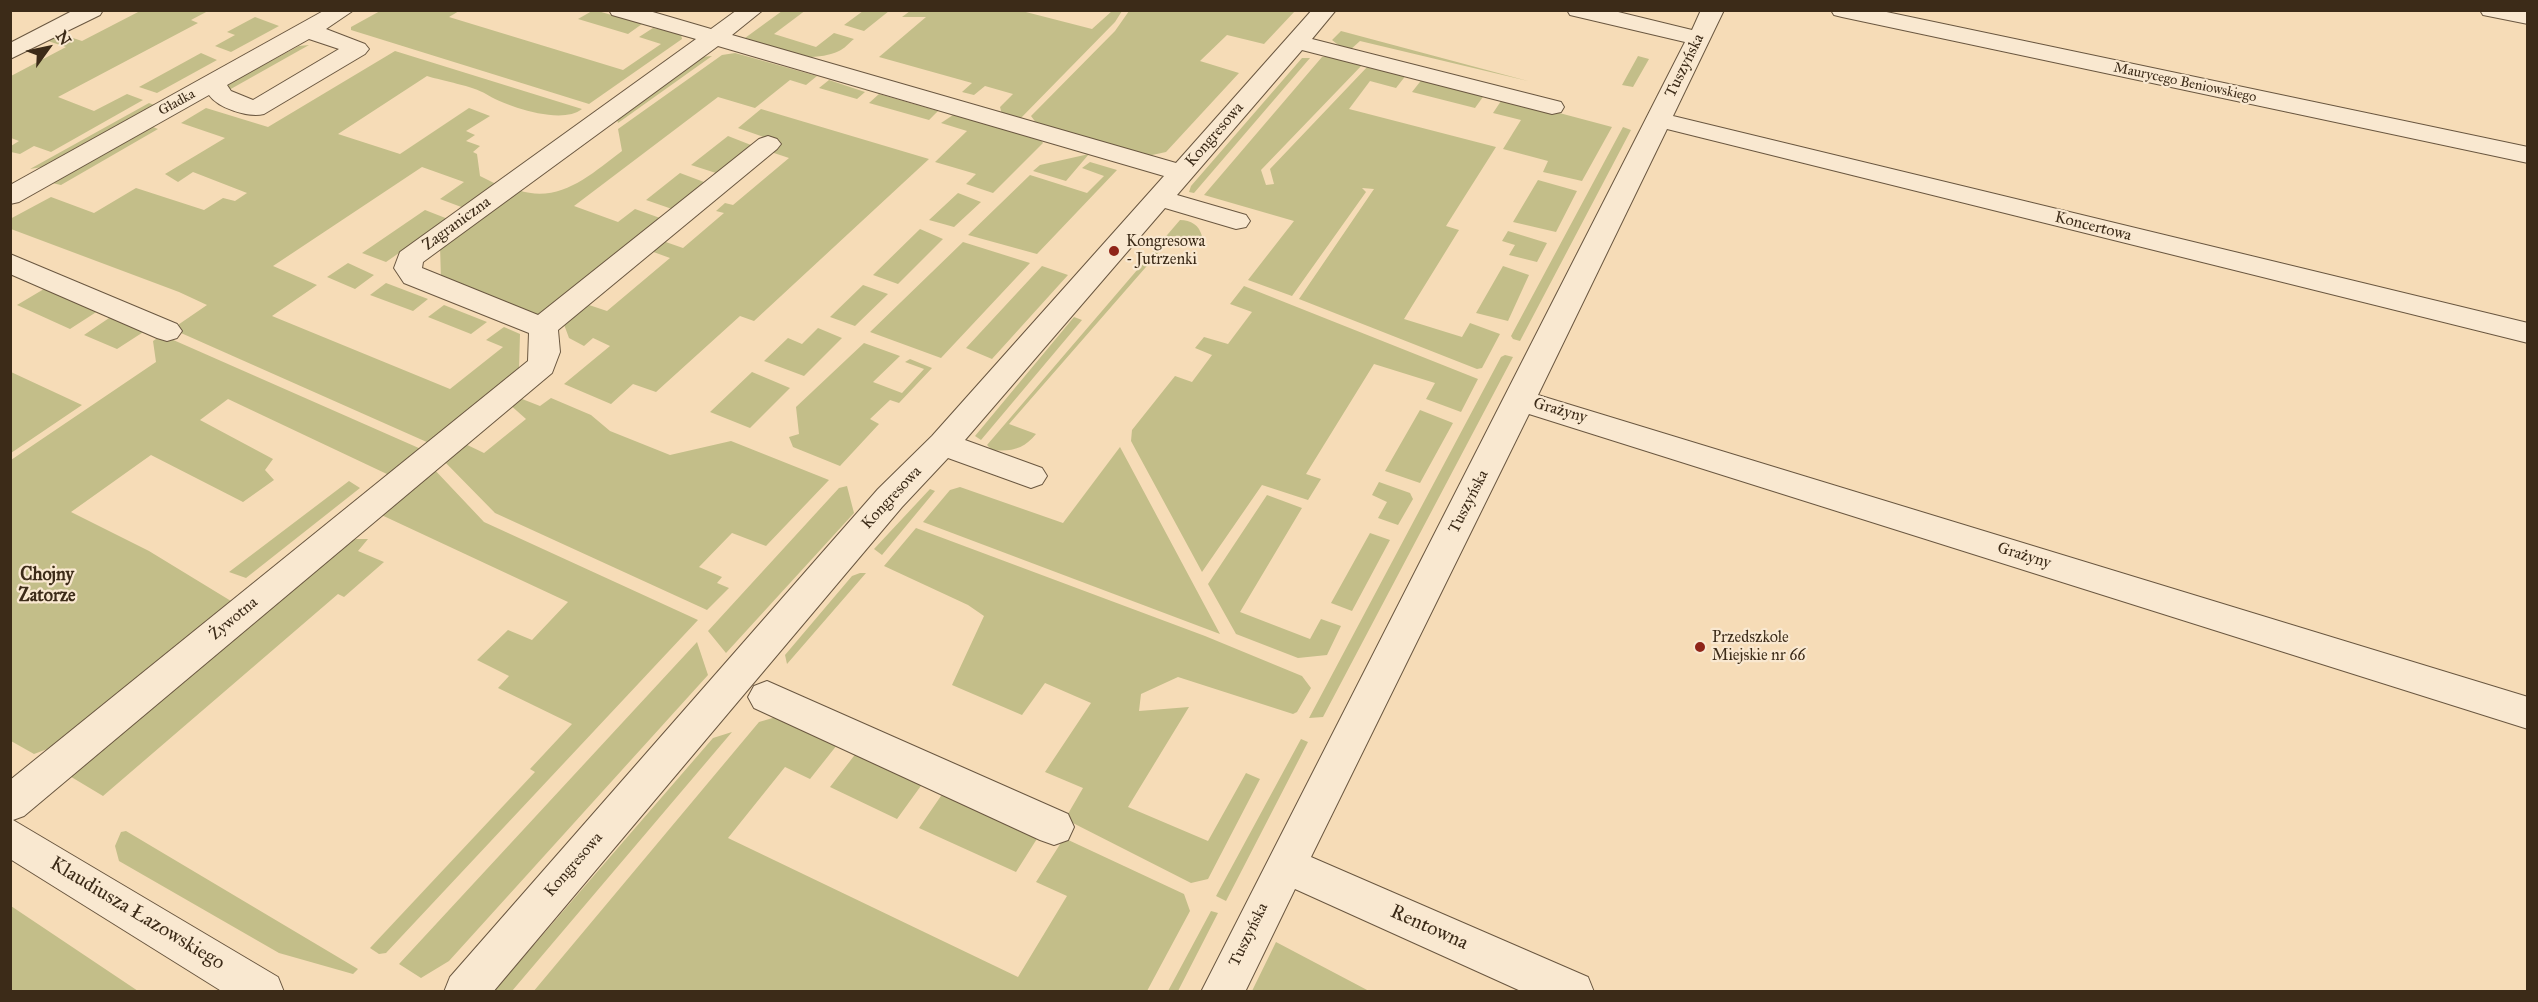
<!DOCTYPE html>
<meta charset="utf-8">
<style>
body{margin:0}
#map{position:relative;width:2538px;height:1002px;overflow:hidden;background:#f6dcb7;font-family:"IM FELL Great Primer",serif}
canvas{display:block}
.frame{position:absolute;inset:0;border:12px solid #3c2b18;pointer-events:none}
.north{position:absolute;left:18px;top:18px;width:60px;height:60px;-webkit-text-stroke:4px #f9e8d0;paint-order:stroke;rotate:57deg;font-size:16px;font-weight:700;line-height:24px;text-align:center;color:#3c2b18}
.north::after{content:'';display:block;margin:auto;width:21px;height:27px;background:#3c2b18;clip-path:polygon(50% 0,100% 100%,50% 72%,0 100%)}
</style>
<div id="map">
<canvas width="2538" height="1002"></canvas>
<div class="frame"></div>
<div class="north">N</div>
</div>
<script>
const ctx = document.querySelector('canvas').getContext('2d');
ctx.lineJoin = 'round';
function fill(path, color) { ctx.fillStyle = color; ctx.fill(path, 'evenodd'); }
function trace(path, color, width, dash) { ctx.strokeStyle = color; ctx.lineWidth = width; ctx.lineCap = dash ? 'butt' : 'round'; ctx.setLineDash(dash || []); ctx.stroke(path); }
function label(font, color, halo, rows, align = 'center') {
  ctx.font = font + ' "IM FELL Great Primer",serif'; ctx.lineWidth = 4.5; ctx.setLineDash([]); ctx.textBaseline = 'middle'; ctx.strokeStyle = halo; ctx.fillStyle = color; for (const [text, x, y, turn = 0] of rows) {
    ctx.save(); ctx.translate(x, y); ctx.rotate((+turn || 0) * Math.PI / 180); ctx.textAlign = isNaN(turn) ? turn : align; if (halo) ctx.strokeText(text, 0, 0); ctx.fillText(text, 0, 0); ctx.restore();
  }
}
fill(new Path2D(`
 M806,10L774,34L816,47L834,33L854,39C849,43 844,49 839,51C814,63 764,57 745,38L782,11Z
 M140,11H208L191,20L198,23L58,97L94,111L127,94L143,100L51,152L34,146L20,154L11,152V146L19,141L11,138V76L66,47L45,40L58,33L82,41Z
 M380,11H459L449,17L623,70L661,44L639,37L653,28L681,34L682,39L589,104L351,30V27Z
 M592,11H598L642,24L628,34L578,19Z
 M863,11V10L889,11L864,31L844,25Z
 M910,11H1022L1092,29L1112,11H1122L1115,22L1017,122L1003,118L1000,107L1013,94L985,86L974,95L962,92L972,83L879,57L926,17H902Z
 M1129,11H1295L1264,44L1227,35L1200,61L1239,73L1166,152L1143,157L1040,128L1031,116L1115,31Z
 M255,17L279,26L231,52L215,46L235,35L227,32Z
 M1341,31L1528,81L1360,41L1350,50L1342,48L1332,40Z
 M309,45L229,90L226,85L299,46Z
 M395,51L582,109C561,126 503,105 486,94C473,86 443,81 427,76L338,134L400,154L469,108L490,116L466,131L475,135L466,141L480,146L473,152L477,154L480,176L498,185L464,208L440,199L464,182L422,167L273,266L317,285L272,316L450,389L503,347L486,340L504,327L520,334L519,369L429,443L172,329L207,305L179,292L11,229L10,219L51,197L94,213L136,188L204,210L223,198L235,201L247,193L193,172L178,182L165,174L225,138L181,123L206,108L268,127Z
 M201,53L217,60L157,93L139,87Z
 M735,53L817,76L806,85L790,80L755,108L718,97L574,206L618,222L635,209L660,218L539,315L441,279L440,246L518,190C560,204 590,175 622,151L618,129L722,55Z
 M712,56L618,123L616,117L700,57Z
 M1336,56L1364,63L1261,170L1266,185L1274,184L1270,169L1369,65L1407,74L1396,88L1370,81L1349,109L1496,147L1446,226L1459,230L1404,319L1462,337L1470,323L1500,334L1482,368L1477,369L1299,299L1374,189L1362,188L1366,192L1292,296L1248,280L1294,221L1204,195L1322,57Z
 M1638,56L1649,59L1633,87L1622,85Z
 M1302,58H1310L1194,193L1189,192L1191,186Z
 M1423,78L1485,94L1475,108L1412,92Z
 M829,80L865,92L857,99L819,88Z
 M879,94L938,111L929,120L869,103Z
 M1503,98L1612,127L1582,181L1543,172L1548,161L1503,149L1521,120L1493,113Z
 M149,103L157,106L49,166L30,169Z
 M761,109L929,159L754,321L740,316L656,392L633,384L611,404L564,384L610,346L593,338L584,346L569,338L562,319L583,303L607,311L670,258L648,250L660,240L683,248L724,213L716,211L725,203L733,205L789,158L768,151L778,142L738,128Z
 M953,115L1041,140L1043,143L993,193L966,184L976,174L935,162L967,131L941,123Z
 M153,127L158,129L61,185L52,183Z
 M1623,127L1631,130L1520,341L1513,339L1511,336Z
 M728,136L751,145L716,173L691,165Z
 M1089,154L1066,181L1033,171L1040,165Z
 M1090,162L1117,170L1037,254L968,235L1030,175L1087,193L1104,176L1082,168Z
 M680,173L704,182L672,209L646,200Z
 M1538,180L1577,191L1556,232L1513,222Z
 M958,193L981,202L954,227L929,220Z
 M425,210L448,219L386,262L362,253Z
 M1180,220C1191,220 1199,225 1202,236L1198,243L1173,236L1009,424L1036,434C1024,449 1011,452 992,450L987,445Z
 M920,229L943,239L898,284L873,275Z
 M1508,231L1547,243L1537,262L1509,255L1515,245L1502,241Z
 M963,242L1030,263L941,358L870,332Z
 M348,263L374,275L355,289L327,277Z
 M1042,266L1068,275L992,359L966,348Z
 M1503,266L1529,275L1508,321L1476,313Z
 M386,283L428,299L413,311L370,295Z
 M863,285L888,294L855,326L830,317Z
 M49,286L101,309L70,329L17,305Z
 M1244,286L1478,379L1461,412L1426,399L1435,383L1374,364L1306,474L1321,479L1308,500L1262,485L1202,572L1131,441L1132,430L1175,376L1192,382L1212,355L1195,348L1204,337L1228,344L1252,312L1230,304Z
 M444,305L487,322L471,334L428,317Z
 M115,314L148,329L117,349L84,335Z
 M1074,317L1082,320L981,440L975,436Z
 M818,328L842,338L804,376L764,361L788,338L802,344Z
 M162,335L421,449L389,475L228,399L200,420L273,459L265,470L274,480L243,502L151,455L71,512L149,551L231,601L50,748L34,754L11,741V460L156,362L153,341Z
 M864,343L900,356L873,382L902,393L924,369L905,362L910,359L932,368L899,403L890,400L870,419L879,424L840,466L793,447L789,437L799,434L796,407Z
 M1505,355L1513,357L1323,717L1309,718L1501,357Z
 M11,372L82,405L11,453Z
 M752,372L790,388L750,428L710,412Z
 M517,397L540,406L551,398L591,415L610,431L670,455L731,441L829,480L766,546L732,533L699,567L722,577L717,583L729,588L707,610L495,513L441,458L459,441L484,453L526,419L508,403Z
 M1420,410L1453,423L1420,483L1385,471Z
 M1120,447L1220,634L923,522L950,490L960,487L1063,523Z
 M432,467L484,522L698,620L386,953L379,954L370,948L535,772L530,769L572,724L498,688L509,676L477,660L508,630L532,640L568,602L375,512Z
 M349,481L360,488L246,578L229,572Z
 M1379,482L1410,493L1413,499L1398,525L1378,518L1387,502L1372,495Z
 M847,486L854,513L726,653L708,631L839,488Z
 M930,489L935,491L882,555L874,549Z
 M1267,495L1302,508L1240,612L1310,639L1321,619L1341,626L1327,655L1298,658L1236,634L1208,584Z
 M916,528L1205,636L1302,676L1311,688L1297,712L1293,714L1178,677L1141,694L1139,711L1189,707L1128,807L1208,841L1246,773L1260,779L1208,879L1191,883L1065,819L1083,788L1045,772L1091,703L1045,683L1022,715L952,685L984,616L968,605L884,566Z
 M1370,533L1390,540L1352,611L1331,603Z
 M356,539H368L358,551L384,562L344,597L338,594L103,796L68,775L333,549Z
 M860,573H866L787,664L785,655L852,576Z
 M697,642L708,675L449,961L421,978L399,964Z
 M776,717L837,745L810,779L785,767L728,838L1018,977L1067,896L1036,882L1064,838L1184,894L1190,911L1147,991L533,992L759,722Z
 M732,732L512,991H494L713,738Z
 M1301,739L1308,742L1226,901L1216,896Z
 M857,752L923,783L897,819L830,787Z
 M943,793L1040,834L1016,872L919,828Z
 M126,831L358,969L353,974L279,953L119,861L115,846L121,832Z
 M11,906L138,991H11Z
 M1211,911L1218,913L1178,991H1168Z
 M1276,942L1369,991H1252Z`), '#c3be89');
const minor = new Path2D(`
 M74,10H103L100,15L10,59V43Z
 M325,10H354L326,29L365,44L369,49L365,54L264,114C248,118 218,108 209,95L19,202L10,204V185ZM309,39L339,49L253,100L231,91L227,85Z
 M609,10H646L711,29L737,10H763L732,35L1176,163L1312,10H1336L1312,39L1561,102L1564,107L1561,112L1552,114L1302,50L1177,195L1246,215L1250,221L1246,227L1236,229L1165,208L965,440L1042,468L1047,476L1042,484L1031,488L948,458L902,507L493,992H444L450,977L878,489L932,436L1164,176L718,46L423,262L422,268L538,315L759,139L768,136L777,139L781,144L777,149L558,330L560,352L552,373L24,816L13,820L278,977L284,992H223L10,859V780L528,361L529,333L404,283L394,268L400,252L696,39L612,15Z
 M1567,10H1610L1692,30L1701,10H1724L1673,116L2528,323V343L1667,129L1538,395L2528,697V729L1529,414L1311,857L1588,977L1594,992H1523L1295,889L1245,992H1201L1685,42L1570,15Z
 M1831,10H1877L2528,147V163L1842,17L1834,15Z
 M2480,10H2528V24L2483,15Z
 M10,254L177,324L182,331L177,338L167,341L157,338L10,274Z
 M767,681L1068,814L1074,827L1068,840L1054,845L1040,840L754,708L748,697L754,686Z`);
trace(minor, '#6a5740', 2);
fill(minor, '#f9e8d0');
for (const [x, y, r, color] of [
 [1114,251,6,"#8f2418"],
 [1700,647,6,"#8f2418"]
]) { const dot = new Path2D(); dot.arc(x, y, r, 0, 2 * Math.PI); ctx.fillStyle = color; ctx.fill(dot); trace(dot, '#f9e8d0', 2); }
label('14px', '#3c2b18', '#f9e8d0', [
 ["Maurycego Beniowskiego",2185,83,12],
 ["Gładka",177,103,-29]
]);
label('16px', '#3c2b18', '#f9e8d0', [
 ["Tuszyńska",1685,66,-64],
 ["Kongresowa",1215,135,-49],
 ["Zagraniczna",457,224,-36],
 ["Koncertowa",2093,227,14],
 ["Grażyny",1560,411,16],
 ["Kongresowa",892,498,-47],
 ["Tuszyńska",1469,502,-63],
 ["Grażyny",2024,556,17],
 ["Żywotna",234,619,-40],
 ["Kongresowa",574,865,-49],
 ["Tuszyńska",1249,935,-64]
]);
label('16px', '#3c2b18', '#f9e8d0', [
 ["Kongresowa",1126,242],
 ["- Jutrzenki",1126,260],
 ["Przedszkole",1712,638],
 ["Miejskie nr 66",1712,656]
], 'left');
label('bold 18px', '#3c2b18', '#f9e8d0', [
 ["Chojny",47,576],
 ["Zatorze",47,597]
]);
label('20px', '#3c2b18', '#f9e8d0', [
 ["Klaudiusza Łazowskiego",137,914,31],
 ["Rentowna",1429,928,24]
]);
</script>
